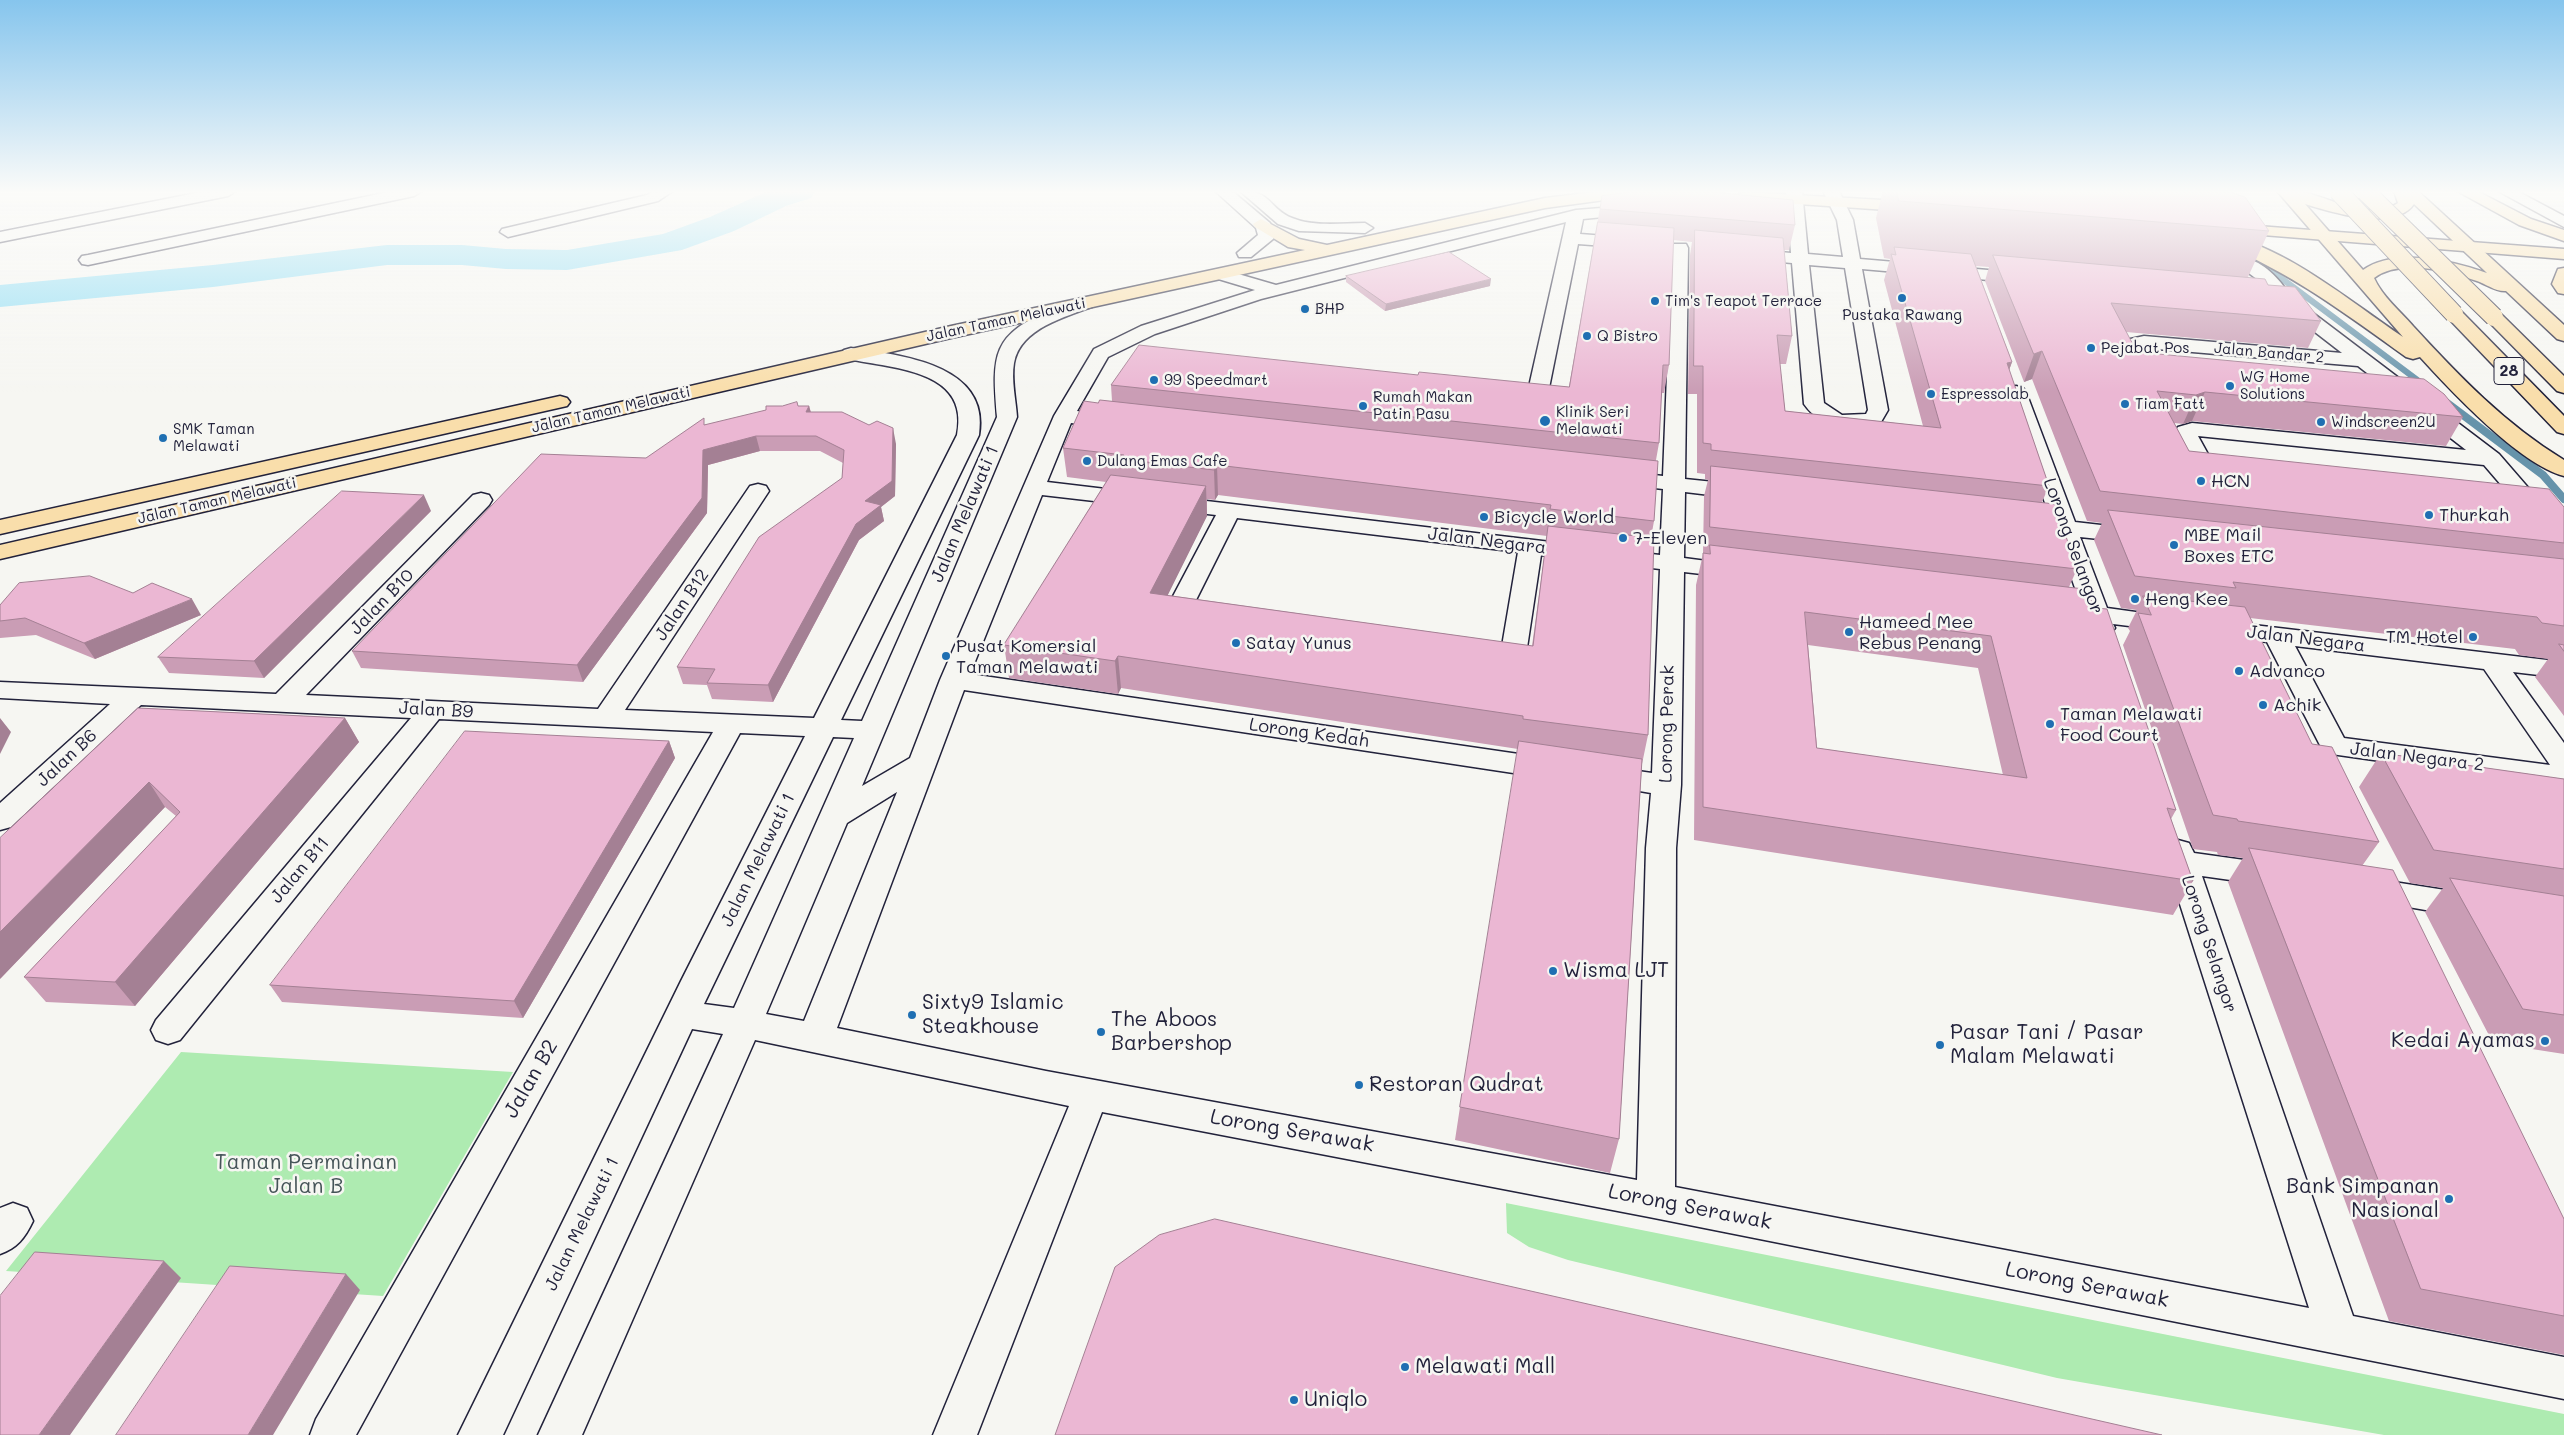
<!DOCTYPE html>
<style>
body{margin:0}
canvas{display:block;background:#f6f6f2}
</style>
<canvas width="2564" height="1435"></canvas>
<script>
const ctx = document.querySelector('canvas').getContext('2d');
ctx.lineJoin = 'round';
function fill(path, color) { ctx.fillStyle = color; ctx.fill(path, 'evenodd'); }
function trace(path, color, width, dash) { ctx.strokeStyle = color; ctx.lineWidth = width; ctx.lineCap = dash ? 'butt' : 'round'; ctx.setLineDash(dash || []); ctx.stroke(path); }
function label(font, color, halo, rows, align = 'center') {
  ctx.font = font + ' Mali,sans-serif'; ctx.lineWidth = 5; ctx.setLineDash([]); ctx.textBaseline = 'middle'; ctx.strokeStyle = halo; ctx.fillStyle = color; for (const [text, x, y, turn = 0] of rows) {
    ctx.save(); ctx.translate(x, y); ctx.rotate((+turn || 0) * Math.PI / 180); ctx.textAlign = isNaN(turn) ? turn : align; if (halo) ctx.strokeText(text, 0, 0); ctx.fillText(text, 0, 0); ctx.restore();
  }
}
fill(new Path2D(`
 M181,1052L513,1072L383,1296L6,1271Z
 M1506,1203L2564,1414V1435H2384L2057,1378L1568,1260L1529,1247L1507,1233Z`), '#aeebb1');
trace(new Path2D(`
 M2250,259L2269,269L2424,385`), '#6693aa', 6);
trace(new Path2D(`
 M2447,403L2543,475L2564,499`), '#6693aa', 8);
fill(new Path2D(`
 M768,191H816L811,198L786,206L734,231L682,250L567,270L506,269L462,265H387L213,287L0,307V285L213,265L387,245H462L506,249L567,250L663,234L710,217Z`), '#93def4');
const minor = new Path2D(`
 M206,191H236L228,196L0,242V232Z
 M393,191H422L414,196L88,265L82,264L79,260L82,256L88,255Z
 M654,191H673L658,201L508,237L500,232L502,229L647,195Z
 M1215,191H1232L1270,223L1275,236L1273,239L1251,257H1239L1237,253L1258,235L1256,228Z
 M1240,191C1272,190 1269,209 1292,218C1314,227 1341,223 1365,223L1373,228L1365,233L1299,231L1278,224Z
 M1786,191H1802L1808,254L1843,257L1837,220L1823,191H1839L1853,220L1860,259L2023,273L2029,274L2032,278L2029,282L2023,283L1862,269L1888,410L1881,422C1852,430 1823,431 1804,404L1792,263L1747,259L1741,258L1739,254L1741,250L1747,249L1791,253ZM1809,265L1845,268L1868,410L1866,414L1842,415L1824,403Z
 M2498,191H2517L2564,216V227Z
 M1638,205L1646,210L1644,213L1583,219L1580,234L1632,238L1640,243L1632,248L1578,244L1547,398L1544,402C1532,405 1517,402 1505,399L1502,395L1505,391L1512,389L1528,391L1566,222L1261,299L1155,334L1108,357L1077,411L1122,418L1125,422L1122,426L1115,428L1071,423L1047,482L1660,555L1663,489L1612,483L1609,478L1612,473L1620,471L1663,476L1672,248L1674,244H1686L1688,248L1685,479L1743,485L1751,487L1754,492L1751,497L1743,499L1685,492L1684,558L1745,566L1748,571L1745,576L1736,578L1684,572L1681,785L1676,848L1675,1187L2309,1308L2163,851L2167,843L2178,840L2189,843L2194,853L2273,864L2284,867L2289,875L2284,883L2273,886L2202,876L2353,1316L2564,1357V1399L1649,1217L1102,1112L977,1435H933L1069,1106L755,1040L582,1435H538L723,1034L692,1029L503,1435H458L681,981L805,736L740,733L356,1435H310L316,1419L713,732L439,719L180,1040L168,1044L156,1040L151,1030L156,1020L411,718L141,705L11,827L0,830V803L110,704L0,698V682L276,694L473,495L481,493L489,495L492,500L489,505L306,695L598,709L750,486L758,484L766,486L769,491L625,710L814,718L957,435C971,367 888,369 844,358L841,354L844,350L851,348C900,355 991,364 979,435L841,720L862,721L997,417C992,355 991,334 1054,309C1066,304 1081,295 1094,298L1097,302L1094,306C1066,317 1020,328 1014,363C1011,380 1016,400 1017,417L862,786L910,758L940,680L1054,416L1094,349L1141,326L1255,290L1215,278L1212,274L1215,270L1221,269L1276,285L1576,210ZM1042,495L1216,515L1162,617L1166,622L1190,627L1199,624L1203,619L1199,614L1190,612L1237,518L1518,552L1501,652L1484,653L1480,659L1484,665C1496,668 1509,670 1521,667L1525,661L1541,555L1660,569L1652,773L1603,766L1593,769L1589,776L1593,783L1651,793L1646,848L1637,1180L1046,1071L837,1028L964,690L1553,779L1563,776L1567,769L1563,762L1553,759L970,674ZM833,737L854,738L734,1008L704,1004ZM897,792L804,1021L766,1014L847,823Z
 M2248,259C2267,264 2281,282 2292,297L2499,454L2564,529V551L2556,549L2484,465L2198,436L2209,456L2235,462L2238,467L2235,472L2227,474L2193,466L2175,431L2178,427L2192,423L2466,450L2358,366L2145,348L2154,365L2172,369L2175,373L2172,377L2165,379L2140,373L2124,344L2126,340L2144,336L2342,353L2280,305L2266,286L2242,268L2239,264L2242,260Z
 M2016,386L2023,388L2026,392L2075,522L2136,529L2144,531L2148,536L2144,541L2136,543L2080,537L2107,608L2179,618L2183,623L2179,628L2170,631L2113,624L2115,628L2111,633L2102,636L2093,633L2087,620L2063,616L2059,611L2063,606L2081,605L2056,534L2019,529L2015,524L2019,519L2027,517L2051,520L2006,392L2009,388Z
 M2220,621L2564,662V678L2513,672L2564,743V787L2324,753L2267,642L2211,634L2207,629L2211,624ZM2295,646L2484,669L2550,765L2344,738Z
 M2368,878L2471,894L2482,898L2487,906L2482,914L2471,918L2357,898L2352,890L2357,882Z
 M13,1203L27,1208L33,1221C25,1238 17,1248 0,1254V1208Z`);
const major = new Path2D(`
 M1603,191H1686L1688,193L1680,198L1612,199L1545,208L951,338L0,559V545L951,326L1305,250L1288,247L1255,227L1253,224L1261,219L1299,239L1327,245L1545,198Z
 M1745,192L1917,202L1925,207L1917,212L1739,200L1737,197L1739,194Z
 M2231,224L2564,249V259L2225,232L2223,229Z
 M560,396L567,398L570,402L567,406L0,534V520Z`);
const highway = new Path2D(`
 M2277,191C2283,191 2290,190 2297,191C2327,195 2368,223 2398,203L2394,191H2418L2564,325V341L2557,339L2506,291C2496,292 2486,284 2477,281C2448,271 2401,258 2374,278C2382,296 2400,311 2413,326C2459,376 2505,424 2564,460V476C2520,465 2451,391 2420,357L2413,359L2406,357C2346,314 2288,270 2218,243L2216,239L2218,235L2224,234C2290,250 2348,300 2403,337ZM2305,204C2331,212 2395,232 2414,204L2487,273C2454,261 2394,247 2363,270Z
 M2457,191H2477L2531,219L2564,230V241L2519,225Z
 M2564,268V294L2558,293L2552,284L2558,269Z
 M2454,309L2460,310L2564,416V434L2557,432L2448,318L2445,314L2448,310Z
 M2494,312L2500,313L2564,376V393L2557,391L2488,321L2485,317L2488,313Z`);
trace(minor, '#22223b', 3);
trace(major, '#22223b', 3);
trace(highway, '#22223b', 3);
fill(minor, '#f6f6f2');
fill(major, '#f9deab');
fill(highway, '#f9deab');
const highwayBridge = new Path2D(`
 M2338,191L2454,314
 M2365,191L2494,317`);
trace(highwayBridge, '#22223b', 20, []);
trace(highwayBridge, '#f9deab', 18);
fill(new Path2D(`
 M1883,191H2226L2269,231L2248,277L2268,285L2321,321L2308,348L2126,332L2137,352L2463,417L2446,446L2192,421L2183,424L2174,423L2189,451L2564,507V716L2535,677L2548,659L2519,655L2515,649L2250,618L2312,744L2379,842L2362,866L2564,1219V1355L2389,1321L2228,882L2243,858L2218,855L2217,852L2193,849L2123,645L2130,631L2128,628L2137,610L2121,608L2094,540L2102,523L2087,521L2032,379L2024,382L1985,281L1989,267L1976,266L2012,362L2009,370L2049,486L2042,502L2077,569L2069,587L2087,600L2176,810L2171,819L2193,881L2173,915L1694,840L1696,585L1703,554L1704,496L1708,480L1705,479V474L1697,473V394H1688L1690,255L1692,242L1673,240L1669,365L1664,393H1661L1659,443L1656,460L1654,521L1651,538L1648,735L1642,764L1619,1139L1610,1173L1455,1140L1460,1107L1518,749L1121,688L1118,694L1009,678L1004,645L1106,482L1067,477L1063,448L1098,403L1112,401L1111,385L1418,375L1569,387L1602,196L1795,225L1789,250H1784L1792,336L1786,364H1780L1785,411L1923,426L1884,280L1890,259L1884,258L1876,218ZM1218,495L1547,536L1532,646L1167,595L1207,516V499L1215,500ZM1808,645L1978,668L2003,775L1817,748Z
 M1346,276L1490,286L1385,311L1346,282Z
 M809,406L811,412L896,444L895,496L881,507L884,521L859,540L773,702L712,699L707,685L683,684L677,667L842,478L843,463L820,451H760L708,465L707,513L583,682L361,668L352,651L646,458L705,425Z
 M431,511L264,678L169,673L158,657Z
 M133,593L201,615L95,659L36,635L0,638V605Z
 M138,708L345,718L359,742L135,1006L46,1002L24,977L176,816L165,807L0,979Z
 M669,741L675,758L523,1018L282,1002L270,985Z
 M2381,753L2564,779V1054L2493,1043L2425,912L2443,888L2410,883L2359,787Z`), '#ca9db5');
fill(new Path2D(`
 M1491,279L1490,286L1385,311L1386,304Z
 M2042,351L2032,379L2024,382L2034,354Z
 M2012,362L2002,390L2007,363Z
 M2205,392L2192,421L2183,424L2196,395Z
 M809,406L813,421L806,412Z
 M893,428L896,444L895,496L881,507L884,521L859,540L773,702L768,685Z
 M756,436L760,451L708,465L707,513L583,682L577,665L703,450Z
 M1217,465L1218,495L1215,500L1214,470Z
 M1206,486L1207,516L1153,625L1150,593Z
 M424,495L431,511L264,678L254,661Z
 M192,599L201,615L95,659L84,643Z
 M1118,656L1121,688L1118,694L1115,661Z
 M0,718L11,732L0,754Z
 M345,718L359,742L135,1006L115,982Z
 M669,741L675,758L523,1018L514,1001Z
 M149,782L165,807L0,979V932Z
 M164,1261L181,1278L70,1435H39Z
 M346,1274L360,1290L273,1435H248Z`), '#a48094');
const building = new Path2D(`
 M1897,191H2226L2245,197L2269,231L1899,201Z
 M1632,192H1712L1793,200L1795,225L1600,209L1602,196Z
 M1598,222L1674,228L1669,365H1663L1659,443L1111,385L1139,345L1418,375L1419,372L1569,387Z
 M1695,230L1783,238L1792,336L1777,335L1785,411L1941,428L1891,254L1896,255L1894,247L1971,254L2012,362L2007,363L2049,486L1711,450V444L1703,443V366H1694Z
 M1449,252L1491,279L1386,304L1346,276Z
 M1993,255L2265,279L2268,285L2295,287L2321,321L2111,303L2137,352L2424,379L2444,394L2463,417L2205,392L2196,395L2157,391L2189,451L2549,489L2564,507V543L2100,491L2042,351L2034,354Z
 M1100,400L1658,461L1654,521L1550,509L1551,505L1217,465L1214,470L1121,459L1124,455L1063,448L1084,401L1098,403Z
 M797,402L798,406H809L806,412H842L869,425L877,421L893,428L892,481L865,501L881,505L856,524L768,685L707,683L715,669L677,667L759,537L842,478L844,450L816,436H756L703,450L702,498L577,665L352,651L541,454L646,458L704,418V425L766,410V406H782Z
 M1711,466L2055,504L2077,569L1710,527Z
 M1111,475L1206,486L1150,593L1533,646L1548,526L1654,538L1648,735L1523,719V716L1118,656L1115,661L1004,645Z
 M342,491L424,495L254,661L158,657Z
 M2108,510L2564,559V626L2542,623L2537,617L2233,582L2236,588L2135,576Z
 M1710,545L2084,589L2087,600L2092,601L2095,608L2107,609L2176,810L2167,808L2193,881L1703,807V553L1710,554ZM1805,612L1991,636L2027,778L1817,748Z
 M90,576L133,593L152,583L192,599L84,643L25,618L0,621V605L19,583Z
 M2143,596L2245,607L2312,744L2332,747L2379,842L2238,821L2237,819L2213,815L2138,613L2151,615Z
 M2559,644L2564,645V651Z
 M138,708L345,718L115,982L24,977L180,812L149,782L0,932V838Z
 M465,731L669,741L514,1001L270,985Z
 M1519,741L1642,759L1619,1139L1460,1107Z
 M2381,753L2564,779V869L2434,850Z
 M2249,848L2393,870L2564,1219V1316L2421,1289Z
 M2450,878L2564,896V1015L2523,1009Z
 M1215,1219L2162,1435H1055L1115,1267L1159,1235Z
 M35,1252L164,1261L39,1435H0V1296Z
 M230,1266L346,1274L248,1435H116Z`);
fill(building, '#ebb7d3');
trace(building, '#a48094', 1);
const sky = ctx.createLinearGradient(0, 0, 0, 392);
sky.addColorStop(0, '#86c5ed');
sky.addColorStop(0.49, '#fbfbf9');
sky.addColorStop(1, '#fbfbf900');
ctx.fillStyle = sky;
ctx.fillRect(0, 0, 2564, 392);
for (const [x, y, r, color] of [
 [1902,298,5,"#1f6fb2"],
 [1655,301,5,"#1f6fb2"],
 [1305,309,5,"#1f6fb2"],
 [1587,336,5,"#1f6fb2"],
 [2091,348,5,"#1f6fb2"],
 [1154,380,5,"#1f6fb2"],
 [2230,386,5,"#1f6fb2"],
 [1931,394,5,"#1f6fb2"],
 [2125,404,5,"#1f6fb2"],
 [1363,406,5,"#1f6fb2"],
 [1545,421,6,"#1f6fb2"],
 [2321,422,5,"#1f6fb2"],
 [163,438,5,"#1f6fb2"],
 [1087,461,5,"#1f6fb2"],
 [2201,481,5,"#1f6fb2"],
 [2429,515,5,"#1f6fb2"],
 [1484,517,5,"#1f6fb2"],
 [1623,538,5,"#1f6fb2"],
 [2174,545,5,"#1f6fb2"],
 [2135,599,5,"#1f6fb2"],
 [1849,632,5,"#1f6fb2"],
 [2473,637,5,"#1f6fb2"],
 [1236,643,5,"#1f6fb2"],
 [946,656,5,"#1f6fb2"],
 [2239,671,5,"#1f6fb2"],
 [2263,705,5,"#1f6fb2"],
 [2050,724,5,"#1f6fb2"],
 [1553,971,5,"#1f6fb2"],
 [912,1015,5,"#1f6fb2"],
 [1101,1032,5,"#1f6fb2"],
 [2545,1041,5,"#1f6fb2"],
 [1940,1045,5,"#1f6fb2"],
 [1359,1085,5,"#1f6fb2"],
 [2449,1199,5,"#1f6fb2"],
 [1405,1367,5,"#1f6fb2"],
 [1294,1400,5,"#1f6fb2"]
]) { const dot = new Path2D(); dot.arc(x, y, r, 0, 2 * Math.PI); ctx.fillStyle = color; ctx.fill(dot); trace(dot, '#f6f6f2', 2); }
label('15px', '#22223b', '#f6f6f2', [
 ["Tim's Teapot Terrace",1665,301],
 ["BHP",1315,309],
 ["Pustaka Rawang",1902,315,"center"],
 ["Q Bistro",1597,336],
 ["Pejabat Pos",2101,348],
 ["WG Home",2240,377],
 ["Solutions",2240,394],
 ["99 Speedmart",1164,380],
 ["Espressolab",1941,394],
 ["Rumah Makan",1373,397],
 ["Patin Pasu",1373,414],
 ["Tiam Fatt",2135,404],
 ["Klinik Seri",1556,412],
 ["Melawati",1556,429],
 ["Windscreen2U",2331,422],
 ["SMK Taman",173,429],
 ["Melawati",173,446],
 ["Dulang Emas Cafe",1097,461]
], 'left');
label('15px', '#22223b', '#f6f6f2', [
 ["Jalan Taman Melawati",1006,320,-12],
 ["Jalan Bandar 2",2269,353,5],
 ["Jalan Taman Melawati",611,410,-13],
 ["Jalan Taman Melawati",217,501,-13]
]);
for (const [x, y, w] of [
 [2509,371,30]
]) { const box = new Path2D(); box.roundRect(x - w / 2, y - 13.5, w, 27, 4); ctx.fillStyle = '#f6f6f2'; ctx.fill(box); trace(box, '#22223b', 1); }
label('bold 16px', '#22223b', null, [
 ["28",2509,371]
]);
label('18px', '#22223b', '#f6f6f2', [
 ["HCN",2211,481],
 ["Thurkah",2439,515],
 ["Bicycle World",1494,517],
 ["MBE Mail",2184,535],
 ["Boxes ETC",2184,556],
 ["7-Eleven",1633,538],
 ["Heng Kee",2145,599],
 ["Hameed Mee",1859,622],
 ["Rebus Penang",1859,643],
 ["TM Hotel",2463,637,"right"],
 ["Satay Yunus",1246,643],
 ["Pusat Komersial",956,646],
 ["Taman Melawati",956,667],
 ["Advanco",2249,671],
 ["Achik",2273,705],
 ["Taman Melawati",2060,714],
 ["Food Court",2060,735]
], 'left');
label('18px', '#22223b', '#f6f6f2', [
 ["Jalan Melawati 1",965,514,-67],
 ["Jalan Negara",1487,541,7],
 ["Lorong Selangor",2073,546,70],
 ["Jalan B10",382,602,-46],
 ["Jalan B12",682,605,-56],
 ["Jalan Negara",2306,639,7],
 ["Jalan B9",436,710,3],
 ["Lorong Perak",1667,724,-89],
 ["Lorong Kedah",1309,733,8],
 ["Jalan Negara 2",2417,757,7],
 ["Jalan B6",67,758,-43],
 ["Jalan Melawati 1",758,860,-64],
 ["Jalan B11",300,870,-50],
 ["Lorong Selangor",2209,944,72],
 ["Jalan Melawati 1",582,1224,-64]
]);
label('21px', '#22223b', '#f6f6f2', [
 ["Wisma LJT",1563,971],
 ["Sixty9 Islamic",922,1003],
 ["Steakhouse",922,1027],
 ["The Aboos",1111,1020],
 ["Barbershop",1111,1044],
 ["Pasar Tani / Pasar",1950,1033],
 ["Malam Melawati",1950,1057],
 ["Kedai Ayamas",2535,1041,"right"],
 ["Restoran Qudrat",1369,1085],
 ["Bank Simpanan",2439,1187,"right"],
 ["Nasional",2439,1211,"right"],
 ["Melawati Mall",1415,1367],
 ["Uniqlo",1304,1400]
], 'left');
label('21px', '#22223b', '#f6f6f2', [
 ["Jalan B2",531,1079,-60],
 ["Lorong Serawak",1292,1131,10],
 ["Lorong Serawak",1690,1207,11],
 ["Lorong Serawak",2087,1285,11]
]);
label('21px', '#455458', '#f6f6f2', [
 ["Taman Permainan",306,1163],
 ["Jalan B",306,1187]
]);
</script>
